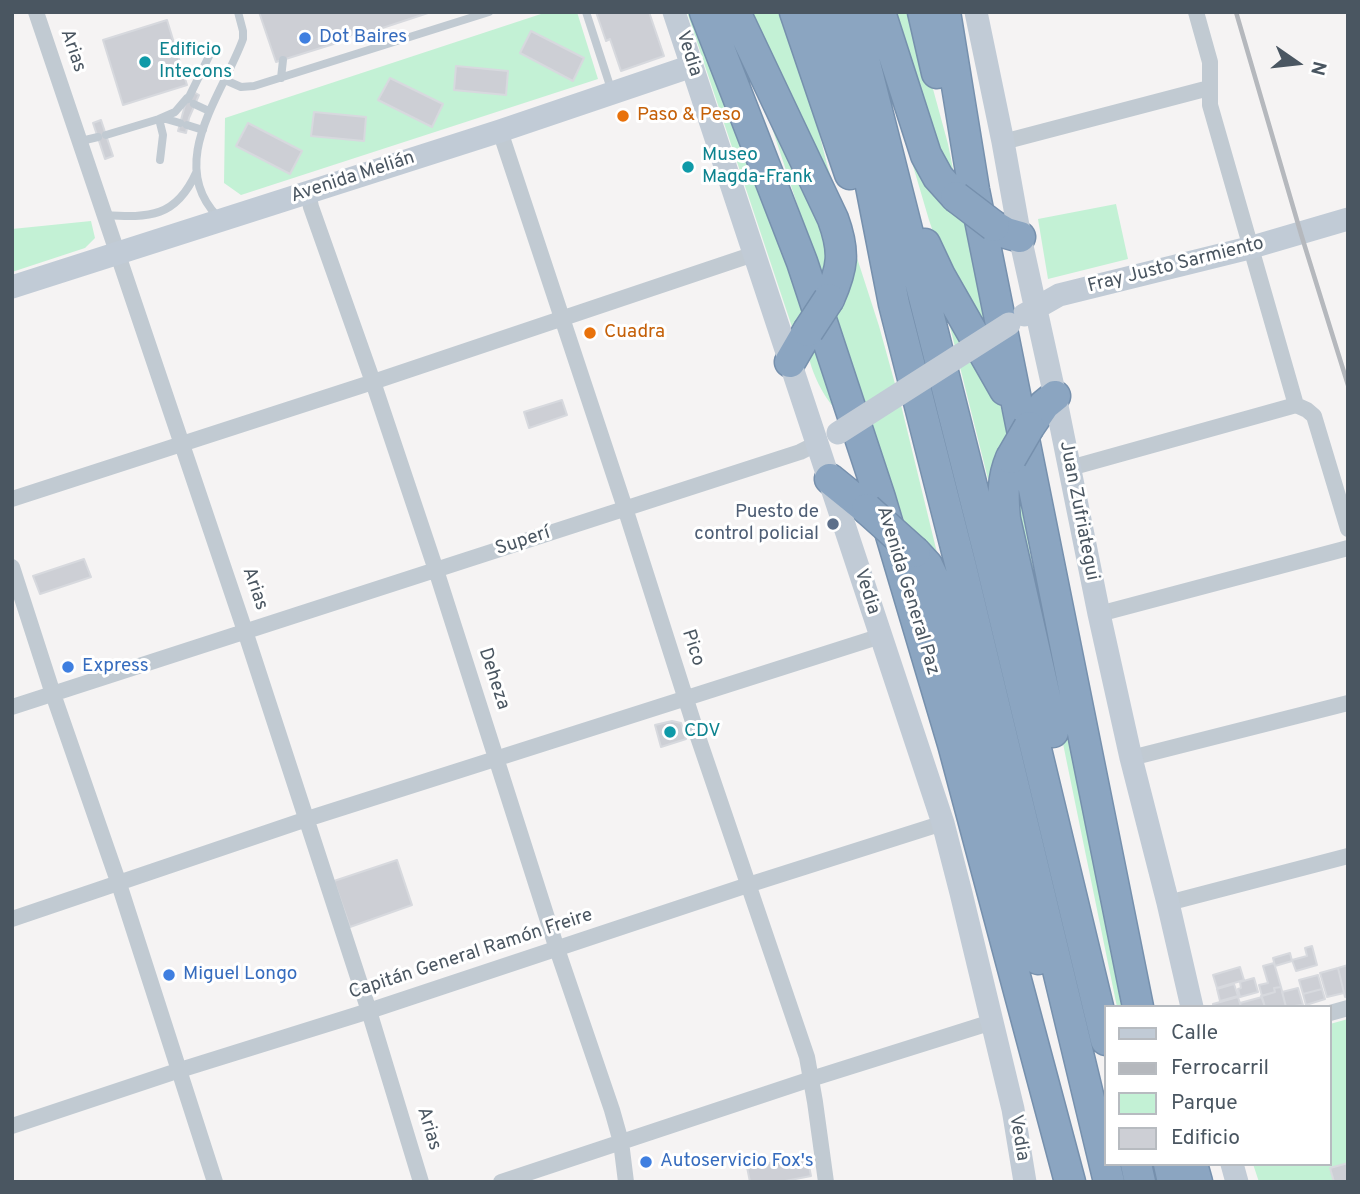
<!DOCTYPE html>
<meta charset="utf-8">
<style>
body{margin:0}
#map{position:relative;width:1360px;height:1194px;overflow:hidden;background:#f5f3f3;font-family:Overpass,sans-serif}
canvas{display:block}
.frame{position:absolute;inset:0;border:14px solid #4a5661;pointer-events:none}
.legend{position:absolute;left:1104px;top:1005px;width:228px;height:161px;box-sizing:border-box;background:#fff;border:2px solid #b7bbc0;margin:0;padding:9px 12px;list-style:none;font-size:21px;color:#4a5661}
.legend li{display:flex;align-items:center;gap:14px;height:35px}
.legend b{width:35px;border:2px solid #b7bbc0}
.north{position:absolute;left:1262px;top:28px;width:70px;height:70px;-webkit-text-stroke:5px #fff;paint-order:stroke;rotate:104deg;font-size:19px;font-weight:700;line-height:28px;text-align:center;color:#4a5661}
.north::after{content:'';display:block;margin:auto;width:24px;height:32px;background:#4a5661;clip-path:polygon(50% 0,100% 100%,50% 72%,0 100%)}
</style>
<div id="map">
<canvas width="1360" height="1194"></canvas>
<div class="frame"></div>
<ul class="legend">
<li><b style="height:9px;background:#c1cbd6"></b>Calle</li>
<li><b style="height:9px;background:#b5b8bd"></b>Ferrocarril</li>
<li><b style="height:19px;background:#c3f1d5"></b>Parque</li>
<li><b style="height:19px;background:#cdcfd5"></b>Edificio</li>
</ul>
<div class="north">N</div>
</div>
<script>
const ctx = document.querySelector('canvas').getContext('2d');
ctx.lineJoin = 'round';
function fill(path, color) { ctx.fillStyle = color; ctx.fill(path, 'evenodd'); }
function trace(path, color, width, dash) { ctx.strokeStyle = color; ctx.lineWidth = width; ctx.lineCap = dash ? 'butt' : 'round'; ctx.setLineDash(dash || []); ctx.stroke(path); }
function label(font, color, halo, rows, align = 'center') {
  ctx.font = font + ' Overpass,sans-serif'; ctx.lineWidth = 6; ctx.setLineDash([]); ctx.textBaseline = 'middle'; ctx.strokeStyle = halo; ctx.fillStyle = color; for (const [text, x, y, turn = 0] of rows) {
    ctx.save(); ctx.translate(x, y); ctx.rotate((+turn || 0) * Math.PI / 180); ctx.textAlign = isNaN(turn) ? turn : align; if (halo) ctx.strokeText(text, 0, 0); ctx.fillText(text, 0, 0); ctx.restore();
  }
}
fill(new Path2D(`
 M547,12H577L598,79L241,195L224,183L225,118Z
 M687,12H694L787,264L806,319L793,330Z
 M745,12H783L804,74L828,168L879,326L902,409L948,598L902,530L833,307L845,284Z
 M886,12H912L948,144L956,184L941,167Z
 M755,76L832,242L825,289Z
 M888,81L966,211L996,348L948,276L929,220Z
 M1116,204L1128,259L1048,279L1038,219Z
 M91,221L95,238L85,248L12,272V229Z
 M944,303L998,398L1011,442L997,515Z
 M813,339L835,408C825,400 810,369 809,356C809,350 811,345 813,339Z
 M1015,472L1028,543L1055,674L1080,776L1128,1007H1117L1060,729L1021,548Z
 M1348,1019V1182H1259L1253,1164H1330V1024Z`), '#c3f1d5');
const building = new Path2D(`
 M259,12H431L355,37L354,34L339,39L340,42L276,62Z
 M596,12H649L664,56L621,71L610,39L606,41Z
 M167,20L187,85L123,105L103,40Z
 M531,31L584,58L573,81L520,53Z
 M456,66L508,71L506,95L454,90Z
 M390,78L443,104L432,127L378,100Z
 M192,91L199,95L189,118L186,133L178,131L185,105Z
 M314,112L366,117L364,141L311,136Z
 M101,120L113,156L105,159L93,123Z
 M248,123L302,151L290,174L236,146Z
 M562,400L567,415L529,428L524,412Z
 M84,559L91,577L40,594L33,576Z
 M672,721L681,723L686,739L661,747L655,725Z
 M397,860L412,905L350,927L334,881Z
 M1312,946L1317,965L1296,971L1292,960L1307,956L1305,948Z
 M1290,953L1292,961L1275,966L1273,958Z
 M1274,963L1281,987L1274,988L1275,992L1262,996L1259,985L1268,983L1263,966Z
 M1348,965V996L1345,997L1338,968Z
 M1240,967L1244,980L1217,988L1213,975Z
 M1338,968L1344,993L1327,997L1320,973Z
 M1318,975L1322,989L1303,994L1299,980Z
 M1254,978L1258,992L1240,997L1238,989L1241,988L1240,982Z
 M1234,984L1238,996L1220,1001L1217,989Z
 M1281,987L1286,1007H1265L1261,996L1275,992L1274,988Z
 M1298,988L1303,1005L1286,1007L1282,992Z
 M1322,989L1325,999L1306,1005L1303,994Z
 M1238,997L1241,1007H1213V1004Z
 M1262,997L1265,1007H1241L1240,1003Z
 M807,1156L811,1176L780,1182H750L747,1167Z
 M1348,1163V1182H1334L1330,1168Z`);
fill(building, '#cdcfd5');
trace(building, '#d7d9de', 2);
const highway = new Path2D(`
 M705,12L802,262L880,498L953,744L1070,1182
 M735,12L833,219C845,252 843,267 829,299
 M795,12L850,174
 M826,12L870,181L894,304L961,567L1109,1182
 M852,12L990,558L1106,1040
 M880,12L926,155L938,177L956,197
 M923,12L937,73
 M945,12L974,190L1138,1007
 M994,226L1006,233L1020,237
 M925,244L940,276L1005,390
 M790,362L808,331
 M1029,427L1044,405L1055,396
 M1011,458C1002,479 1003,497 1005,519L1053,732
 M830,479L867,509
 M915,552L927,565L935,582L1024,919L1038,959
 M1136,1164L1140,1182
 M1169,1164L1173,1182
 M1192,1164L1197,1182`);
trace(highway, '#7690ad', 33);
trace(new Path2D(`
 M586,12L612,92
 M281,78L283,60
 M225,80L241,87L254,86L489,12
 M188,99L213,48
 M194,104L209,111
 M187,125L203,130
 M106,135L159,119H166L180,123
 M81,141L98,137
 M160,160L163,135L159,119L175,112L187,98
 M105,215C150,218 176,217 196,173
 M218,217C165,163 223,94 243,39V31L238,12`), '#c1cad2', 8);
trace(new Path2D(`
 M36,12L245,631L369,1011L421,1182
 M1196,12L1210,62V105L1296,405
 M500,131L625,508L697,734L807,1057L815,1102L826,1182
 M1003,142L1209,88
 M308,193L311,207L373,382L436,570L557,949L612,1110L621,1142L626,1182
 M1296,405L1307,410L1314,416L1348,529
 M1070,468L1296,405
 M12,499L373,382L754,254
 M12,567L53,694L119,884L215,1182
 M1099,614L1348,548
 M12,707L800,452L818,443
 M1131,758L1348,703
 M1168,903L1348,856
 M12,919L307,819L881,636
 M1330,1013L1348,1008
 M12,1126L180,1070L369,1011L748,885L943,823
 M501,1182L811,1079L992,1022`), '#c1cad2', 16);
trace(new Path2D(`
 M674,12L943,823L961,893L1013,1109L1025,1182
 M976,12L1003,142L1020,237L1055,396L1099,614L1131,758L1168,903L1192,1007
 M12,287L500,131L692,66
 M1024,315L1059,295L1249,248L1348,219
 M1232,1164L1237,1182`), '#c1cbd6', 23);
trace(highway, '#8ba5c1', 30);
trace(new Path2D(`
 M1236,12L1301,234L1348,385`), '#b5b8bd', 4.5);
const highwayBridge = new Path2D(`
 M956,197L994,226
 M808,331L829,299
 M1011,458L1029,427
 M867,509L915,552`);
trace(highwayBridge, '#7690ad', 33, []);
trace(new Path2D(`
 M838,433L1009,324`), '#c1cbd6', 23);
trace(highwayBridge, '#8ba5c1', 30);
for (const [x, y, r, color] of [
 [305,38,7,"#3f7fe0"],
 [145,62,7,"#0f9aa8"],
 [623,116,7,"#e8710a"],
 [688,167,7,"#0f9aa8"],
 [590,333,7,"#e8710a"],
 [833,524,7,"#5c6f8a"],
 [68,667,7,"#3f7fe0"],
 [670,732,7,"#0f9aa8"],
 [169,975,7,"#3f7fe0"],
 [646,1162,7,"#3f7fe0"]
]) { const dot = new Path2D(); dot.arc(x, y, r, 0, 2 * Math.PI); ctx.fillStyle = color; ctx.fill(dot); trace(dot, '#fff', 2.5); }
label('19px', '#366cbe', '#fff', [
 ["Dot Baires",319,38],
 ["Express",82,667],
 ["Miguel Longo",183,975],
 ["Autoservicio Fox's",660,1162]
], 'left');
label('19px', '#4a5661', '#fff', [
 ["Arias",72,51,71],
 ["Vedia",688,54,72],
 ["Avenida Melián",353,178,-18],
 ["Fray Justo Sarmiento",1176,266,-14],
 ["Juan Zufriategui",1078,511,79],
 ["Superí",523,542,-18],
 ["Arias",254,589,71],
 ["Avenida General Paz",907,591,73],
 ["Vedia",866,592,72],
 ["Pico",692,648,72],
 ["Deheza",493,679,72],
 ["Capitán General Ramón Freire",471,955,-18],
 ["Arias",428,1129,73],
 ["Vedia",1018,1138,80]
]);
label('19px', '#0d838f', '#fff', [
 ["Edificio",159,51],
 ["Intecons",159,73],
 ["Museo",702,156],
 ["Magda-Frank",702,178],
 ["CDV",684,732]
], 'left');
label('19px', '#c56008', '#fff', [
 ["Paso & Peso",637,116],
 ["Cuadra",604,333]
], 'left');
label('19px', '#4e5e75', '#fff', [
 ["Puesto de",819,513],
 ["control policial",819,535]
], 'right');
</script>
